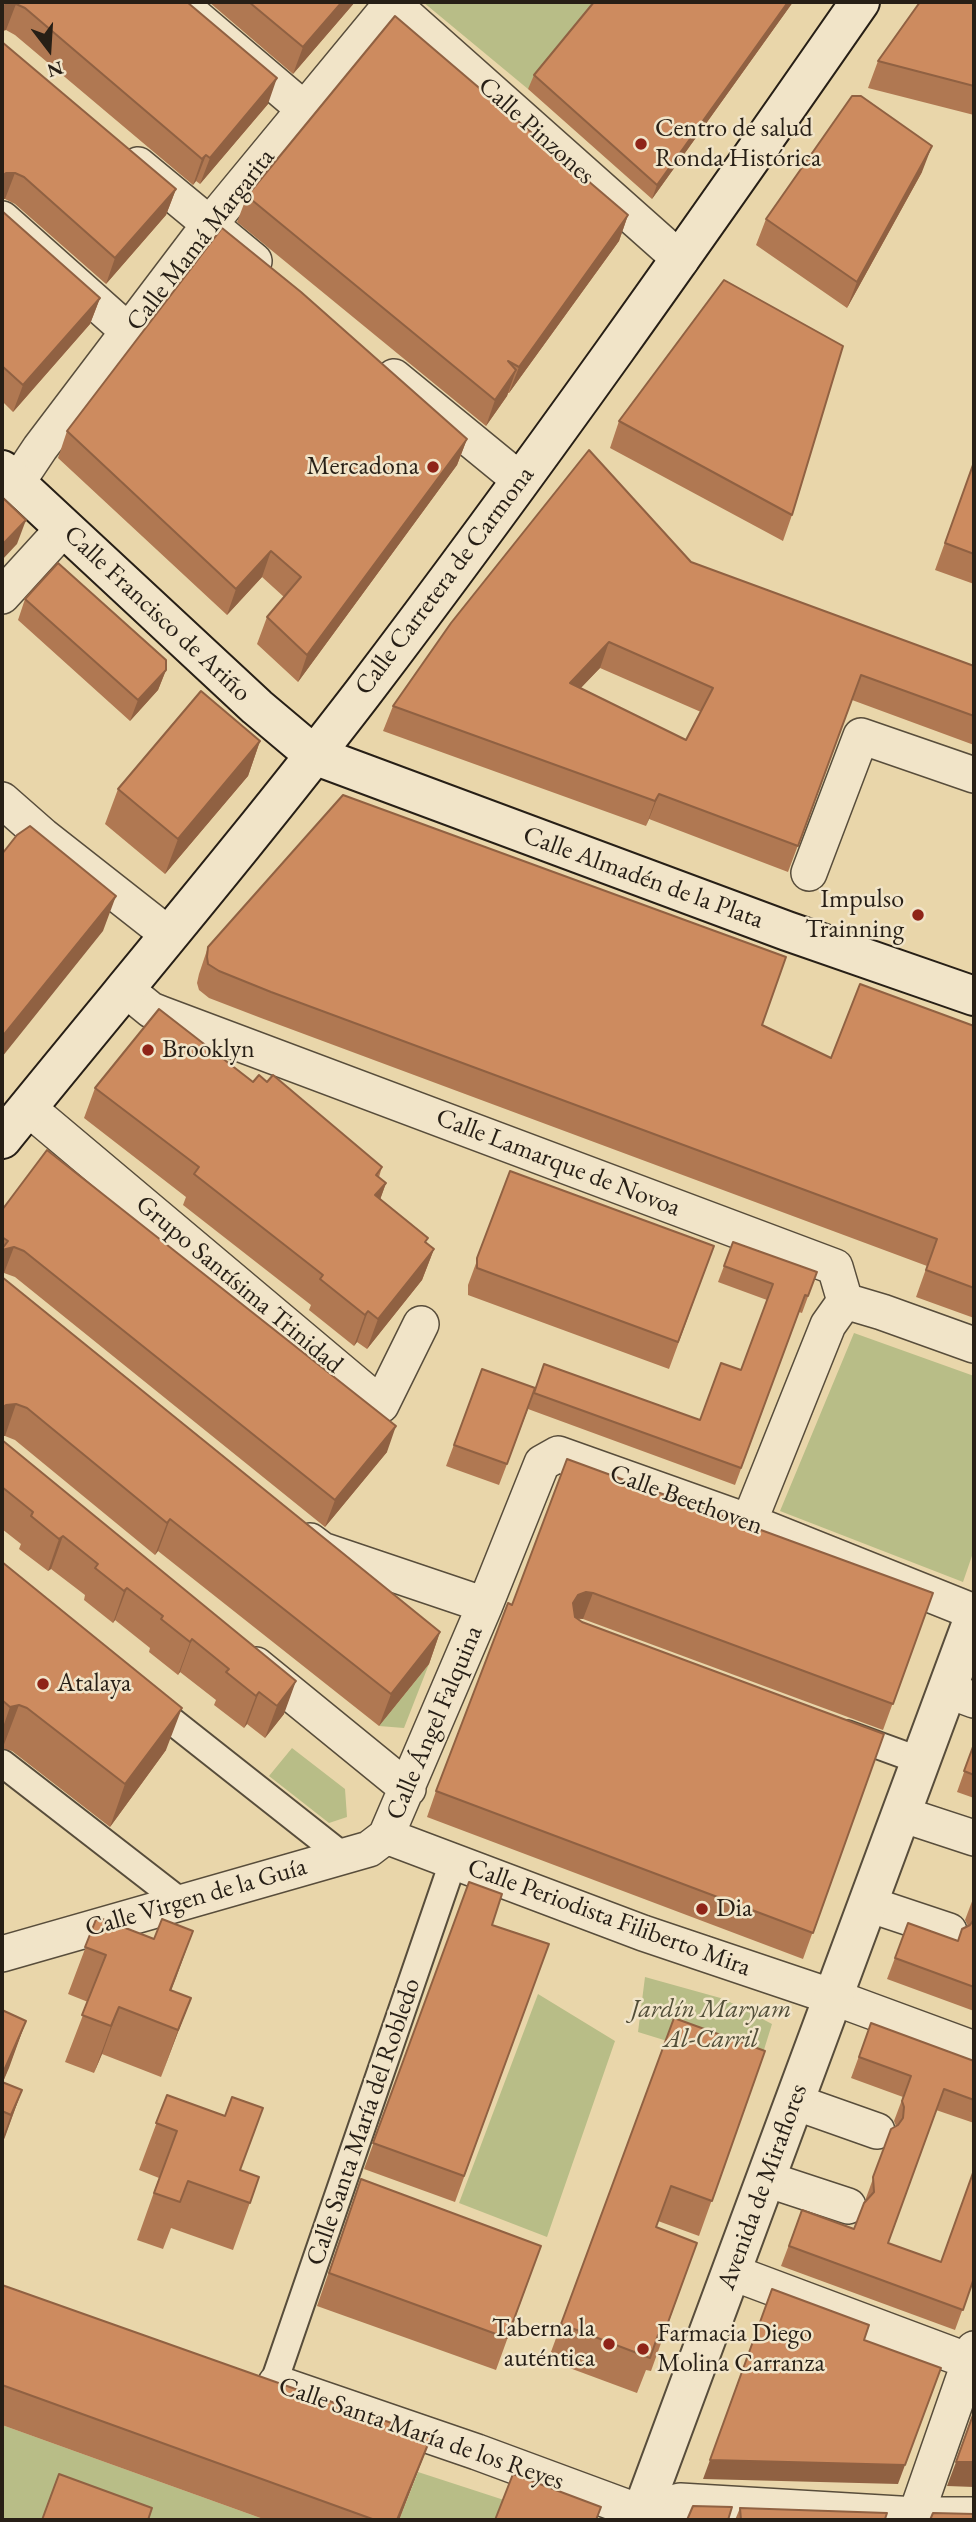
<!DOCTYPE html>
<meta charset="utf-8">
<style>
body{margin:0}
#map{position:relative;width:976px;height:2522px;overflow:hidden;background:#e9d6aa;font-family:"EB Garamond",serif}
canvas{display:block}
.frame{position:absolute;inset:0;border:4px solid #271f16;pointer-events:none}
.north{position:absolute;left:14px;top:14px;width:70px;height:70px;-webkit-text-stroke:5px #f1e4c8;paint-order:stroke;rotate:163deg;font-size:19px;font-weight:700;line-height:28px;text-align:center;color:#271f16}
.north::after{content:'';display:block;margin:auto;width:24px;height:32px;background:#271f16;clip-path:polygon(50% 0,100% 100%,50% 72%,0 100%)}
</style>
<div id="map">
<canvas width="976" height="2522"></canvas>
<div class="frame"></div>
<div class="north">N</div>
</div>
<script>
const ctx = document.querySelector('canvas').getContext('2d');
ctx.lineJoin = 'round';
function fill(path, color) { ctx.fillStyle = color; ctx.fill(path, 'evenodd'); }
function trace(path, color, width, dash) { ctx.strokeStyle = color; ctx.lineWidth = width; ctx.lineCap = dash ? 'butt' : 'round'; ctx.setLineDash(dash || []); ctx.stroke(path); }
function label(font, color, halo, rows, align = 'center') {
  ctx.font = font + ' "EB Garamond",serif'; ctx.lineWidth = 5; ctx.setLineDash([]); ctx.textBaseline = 'middle'; ctx.strokeStyle = halo; ctx.fillStyle = color; for (const [text, x, y, turn = 0] of rows) {
    ctx.save(); ctx.translate(x, y); ctx.rotate((+turn || 0) * Math.PI / 180); ctx.textAlign = isNaN(turn) ? turn : align; if (halo) ctx.strokeText(text, 0, 0); ctx.fillText(text, 0, 0); ctx.restore();
  }
}
fill(new Path2D(`
 M423,2H600L528,89Z
 M854,1333L974,1376V1550L963,1582L780,1511Z
 M429,1664L404,1728L379,1726Z
 M292,1748L345,1789L347,1817L329,1823L269,1776Z
 M645,1977L724,1999L772,2024L758,2069L638,2032Z
 M538,1994L615,2041L547,2237L459,2203Z
 M2,2425L266,2520H103L50,2501L42,2520H2Z
 M418,2472L504,2500L496,2520H399Z`), '#b8bd87');
const pedestrian = new Path2D(`
 M149,1703L344,1857
 M847,1734L921,1761
 M2,1763L181,1902
 M274,2382L453,1862`);
const minor = new Path2D(`
 M178,2L304,109
 M391,2L681,260
 M138,165L254,261
 M2,219L129,332
 M394,377L521,481
 M16,484L40,448L209,225L393,2
 M2,596L64,528
 M2,800L43,836L169,935
 M809,873L861,736L974,775
 M124,988L151,1010L161,1014L835,1267L845,1301L882,1312L974,1345
 M28,1108L381,1405L421,1324
 M749,1522L828,1325L845,1301
 M485,1605L542,1463L558,1454L749,1522L974,1612
 M256,1665L408,1789
 M947,1690L974,1700
 M901,1814L974,1838
 M386,1836L643,1933L833,1997L974,2049
 M868,1904L949,1931
 M2,1954L369,1849L386,1836L485,1605L322,1550L310,1541
 M795,2102L877,2131
 M766,2179L848,2206
 M731,2272L974,2363
 M276,2383L477,2452L642,2513L680,2501L916,2515H974
 M916,2515L974,2349`);
const tertiary = new Path2D(`
 M639,2520L974,1617`);
const secondary = new Path2D(`
 M2,470L257,707L314,755L787,931L974,996
 M2,1139C122,991 246,845 362,694C534,468 698,235 860,2`);
trace(pedestrian, '#584d3b', 30);
trace(minor, '#584d3b', 38);
trace(tertiary, '#584d3b', 42);
trace(secondary, '#271f16', 42);
trace(pedestrian, '#f1e4c8', 26);
trace(minor, '#f1e4c8', 35);
trace(tertiary, '#f1e4c8', 38);
trace(secondary, '#f1e4c8', 38);
fill(new Path2D(`
 M2,2H187L268,104L200,184L196,181L193,185L15,35L6,30L2,31Z
 M209,2H355L293,74Z
 M594,2H793L652,199L528,89L534,75Z
 M974,2V115L868,88L878,61Z
 M2,42L176,189L166,215L106,284L15,204L5,199Z
 M922,172L847,308L756,245L766,219Z
 M247,196L628,215L619,241L509,393H508L507,396L486,426L237,222Z
 M2,211L100,298L90,324L13,412L2,401Z
 M619,421L792,515L783,541L610,448Z
 M67,431L467,439L457,465L298,682L257,644L267,617L284,597L262,577L227,615L58,458Z
 M974,462V584L935,570Z
 M691,562L974,666V745L852,700L788,872L649,819L646,826L383,731L393,706ZM600,668L701,712L686,740L580,688Z
 M25,599L166,670L158,690L130,721L18,620Z
 M260,741L248,776L165,874L105,824L118,789Z
 M208,947L762,1025L831,1058L974,1026V1318L916,1297L927,1266L261,1018L209,998L199,990L197,983L199,974Z
 M267,1082L382,1167L379,1177L386,1183L380,1199L434,1249L422,1280L367,1349L357,1342L354,1346L309,1310L311,1305L183,1205L186,1197L84,1118L95,1088Z
 M510,1171L714,1246L669,1369L468,1295V1285Z
 M2,1210L387,1452L325,1527L15,1277L4,1273L2,1274Z
 M733,1242L817,1272L802,1313L799,1312L735,1485L528,1409L499,1485L446,1466L482,1369L535,1388L700,1420L741,1370L767,1300L718,1282Z
 M2,1277L440,1632L429,1664L379,1726L158,1551L155,1555L15,1440L5,1436Z
 M2,1440L284,1714L265,1738L247,1724L244,1728L214,1705L216,1700L180,1672L178,1675L149,1652L150,1648L115,1620L113,1623L84,1600L85,1595L51,1569L48,1571L19,1549L21,1544L2,1529Z
 M567,1459L933,1593L883,1730L583,1619H577L582,1622L884,1734L803,1959L427,1817L436,1791L512,1605Z
 M2,1562L166,1750L110,1827L12,1751L2,1748Z
 M974,1744V1798L957,1792Z
 M469,1882L492,1925L549,1944L455,2202L364,2169Z
 M974,1896V2011L887,1979L908,1923L958,1941L968,1926L965,1920Z
 M97,1917L172,1991L191,1998L161,2077L102,2054L94,2073L65,2062L88,2002L68,1994Z
 M2,2010L26,2021L3,2082L22,2090L2,2144Z
 M674,2018L765,2051L699,2236L658,2221L656,2227L697,2243L651,2371L646,2370L637,2393L548,2360Z
 M871,2023L974,2061V2123L936,2110L888,2243L974,2278L955,2330L781,2266L802,2210L854,2229L866,2201V2198L891,2129L896,2126L894,2121L903,2097L851,2078Z
 M167,2095L240,2171L259,2177L233,2250L171,2228L163,2249L137,2240L159,2178L139,2170Z
 M361,2179L541,2246L496,2370L317,2306Z
 M2,2285L431,2437L399,2520H266L2,2425Z
 M740,2508L885,2519L887,2520H735Z`), '#b07852');
fill(new Path2D(`
 M342,2H355L293,74L303,47Z
 M788,2H793L652,199L657,185Z
 M16,4L6,30L2,31V7L5,5Z
 M277,78L268,104L200,184L210,158Z
 M932,146L922,172L847,308L857,282Z
 M206,155L196,181L193,185L202,159Z
 M6,173H15L5,199H2V176Z
 M176,189L166,215L106,284L115,258Z
 M628,215L619,241L509,393L519,367Z
 M100,298L90,324L13,412L23,385Z
 M516,370L507,396L486,426L495,400Z
 M467,439L457,465L298,682L307,655Z
 M26,520L17,544L2,560V545Z
 M271,551L262,577L227,615L236,589Z
 M609,642L600,668L561,709L570,683Z
 M166,670L158,690L130,721L138,700Z
 M260,741L248,776L165,874L178,839Z
 M659,794L649,819L646,826L655,801Z
 M116,896L103,931L2,1057V1037Z
 M386,1183L375,1214V1195Z
 M14,1247L4,1273L2,1274V1250Z
 M434,1249L422,1280L367,1349L378,1319Z
 M368,1311L357,1342L354,1346L365,1315Z
 M16,1404L5,1436H2V1408L6,1405Z
 M396,1426L387,1452L325,1527L335,1500Z
 M170,1519L158,1551L155,1555L167,1523Z
 M63,1536L51,1569L48,1571L59,1539Z
 M127,1588L115,1620L113,1623L124,1591Z
 M586,1592L593,1593L583,1619L576,1618L569,1622L573,1603L578,1595Z
 M440,1632L429,1664L379,1726L391,1694Z
 M192,1639L180,1672L178,1675L190,1642Z
 M296,1681L284,1714L265,1738L277,1706Z
 M259,1692L247,1724L244,1728L256,1696Z
 M19,1705L3,1747L2,1748V1730L10,1707Z
 M182,1708L166,1750L110,1827L125,1784Z
 M193,1931L176,1978L159,2022L170,1990Z
 M191,1998L173,2045L161,2077L178,2030Z
 M119,2007L102,2054L94,2073L111,2026Z
 M26,2021L9,2068L2,2084V2075Z
 M22,2090L5,2137L2,2144V2140L11,2115Z
 M941,2368L898,2484L703,2479L710,2460Z
 M431,2437L399,2520H397Z
 M956,2462H974V2487L947,2486Z`), '#906142');
const building = new Path2D(`
 M2,2H187L277,78L210,158L206,155L202,159L25,8L16,4L5,5L2,7Z
 M249,2H342L303,47Z
 M594,2H788L657,185L534,75Z
 M920,2H974V86L878,61Z
 M395,16L628,215L519,367L508,361L516,370L495,400L247,196Z
 M2,42L176,189L115,258L24,177L15,173H6L2,176Z
 M852,96H861L932,146L857,282L766,219Z
 M2,211L100,298L23,385L2,366Z
 M222,228L301,292L467,439L307,655L267,617L301,577L271,551L236,589L67,431Z
 M724,280L843,346L792,515L619,421Z
 M589,450L691,562L974,666V716L861,675L798,846L659,794L655,801L393,706L451,623ZM609,642L713,688L686,740L570,683Z
 M974,462V554L945,543Z
 M2,497L26,520L2,545Z
 M58,563L166,660V670L138,700L25,599Z
 M201,691L260,741L178,839L118,789Z
 M343,795L786,957L762,1025L831,1058L860,984L974,1026V1288L926,1270L937,1239L271,992L219,971L208,964L207,957L208,947Z
 M30,826L116,896L2,1037V854L17,835Z
 M159,1009L253,1082L259,1075L267,1082L273,1075L382,1167L376,1175L386,1183L375,1195L428,1238L425,1242L434,1249L378,1319L368,1311L365,1315L320,1279L323,1275L194,1174L199,1167L95,1088Z
 M47,1150L396,1426L335,1500L24,1251L14,1247L2,1250V1249L8,1241L2,1237V1210Z
 M510,1171L714,1246L678,1342L477,1268V1258Z
 M733,1242L817,1272L808,1296L805,1295L741,1468L534,1393L544,1364L700,1420L721,1363L741,1370L773,1284L724,1266Z
 M2,1277L440,1632L391,1694L170,1519L167,1523L27,1408L16,1404L6,1405L2,1408Z
 M482,1369L535,1388L507,1464L454,1445Z
 M2,1440L296,1681L277,1706L259,1692L256,1696L226,1672L229,1669L192,1639L190,1642L161,1619L163,1616L127,1588L124,1591L95,1568L98,1564L63,1536L59,1539L31,1516L33,1512L2,1487Z
 M567,1459L933,1593L893,1704L593,1593L586,1592L578,1595L573,1603L575,1617L582,1622L884,1734L813,1933L436,1791L508,1603L512,1605Z
 M2,1562L182,1708L125,1784L27,1708L19,1705L10,1707L2,1700Z
 M974,1744V1775L964,1771Z
 M469,1882L502,1894L492,1925L549,1944L464,2176L373,2143Z
 M97,1917L154,1939L162,1919L193,1931L170,1990L191,1998L178,2030L119,2007L111,2026L82,2015L106,1955L85,1947Z
 M974,1919V1987L895,1958L908,1923L958,1941L962,1929L970,1925Z
 M2,2010L26,2021L2,2075Z
 M674,2018L765,2051L712,2201L671,2186L656,2227L697,2243L663,2336L658,2335L650,2358L561,2324Z
 M871,2023L974,2061V2100L944,2089L888,2243L941,2262L974,2170V2278L963,2310L789,2246L802,2210L854,2229L864,2203L874,2192L873,2177L891,2129L898,2125L903,2118L904,2107L902,2101L911,2076L859,2057Z
 M2,2082L22,2090L11,2115L2,2111Z
 M167,2095L225,2116L232,2097L263,2108L240,2170L259,2177L250,2203L188,2181L180,2202L154,2193L177,2131L156,2123Z
 M361,2179L541,2246L507,2338L329,2273Z
 M2,2285L431,2437L397,2520H375L2,2385Z
 M772,2289L869,2325L864,2340L941,2368L905,2465L710,2460Z
 M974,2412V2462H956Z
 M59,2474L152,2508L148,2520H42Z
 M513,2474L601,2507L596,2520H495Z
 M693,2506L732,2507L728,2520H687Z
 M740,2508L887,2513L885,2519L887,2520H741Z
 M933,2513L974,2514V2520H930Z`);
fill(building, '#cd8b5f');
trace(building, '#906142', 2);
for (const [x, y, r, color] of [
 [641,144,7,"#8f2418"],
 [433,467,7,"#8f2418"],
 [918,915,7,"#8f2418"],
 [148,1050,7,"#8f2418"],
 [43,1684,7,"#8f2418"],
 [702,1909,7,"#8f2418"],
 [609,2344,7,"#8f2418"],
 [643,2349,7,"#8f2418"]
]) { const dot = new Path2D(); dot.arc(x, y, r, 0, 2 * Math.PI); ctx.fillStyle = color; ctx.fill(dot); trace(dot, '#f1e4c8', 2.5); }
label('26px', '#271f16', '#f1e4c8', [
 ["Centro de salud",655,129],
 ["Ronda Histórica",655,159],
 ["Mercadona",419,467,"right"],
 ["Impulso",904,900,"right"],
 ["Trainning",904,930,"right"],
 ["Brooklyn",162,1050],
 ["Atalaya",57,1684],
 ["Dia",716,1909],
 ["Taberna la",595,2329,"right"],
 ["auténtica",595,2359,"right"],
 ["Farmacia Diego",657,2334],
 ["Molina Carranza",657,2364]
], 'left');
label('26px', '#271f16', '#f1e4c8', [
 ["Calle Pinzones",536,131,42],
 ["Calle Mamá Margarita",201,240,-52],
 ["Calle Carretera de Carmona",445,581,-53],
 ["Calle Francisco de Ariño",157,614,43],
 ["Calle Almadén de la Plata",643,878,20],
 ["Calle Lamarque de Novoa",558,1163,21],
 ["Grupo Santísima Trinidad",239,1285,40],
 ["Calle Beethoven",686,1500,20],
 ["Calle Ángel Falquina",435,1723,-67],
 ["Calle Virgen de la Guía",196,1898,-16],
 ["Calle Periodista Filiberto Mira",609,1918,20],
 ["Calle Santa María del Robledo",364,2122,-71],
 ["Avenida de Miraflores",763,2187,-70],
 ["Calle Santa María de los Reyes",421,2434,19]
]);
label('italic 26px', '#524e38', '#f1e4c8', [
 ["Jardín Maryam",711,2010],
 ["Al-Carril",711,2040]
]);
</script>
